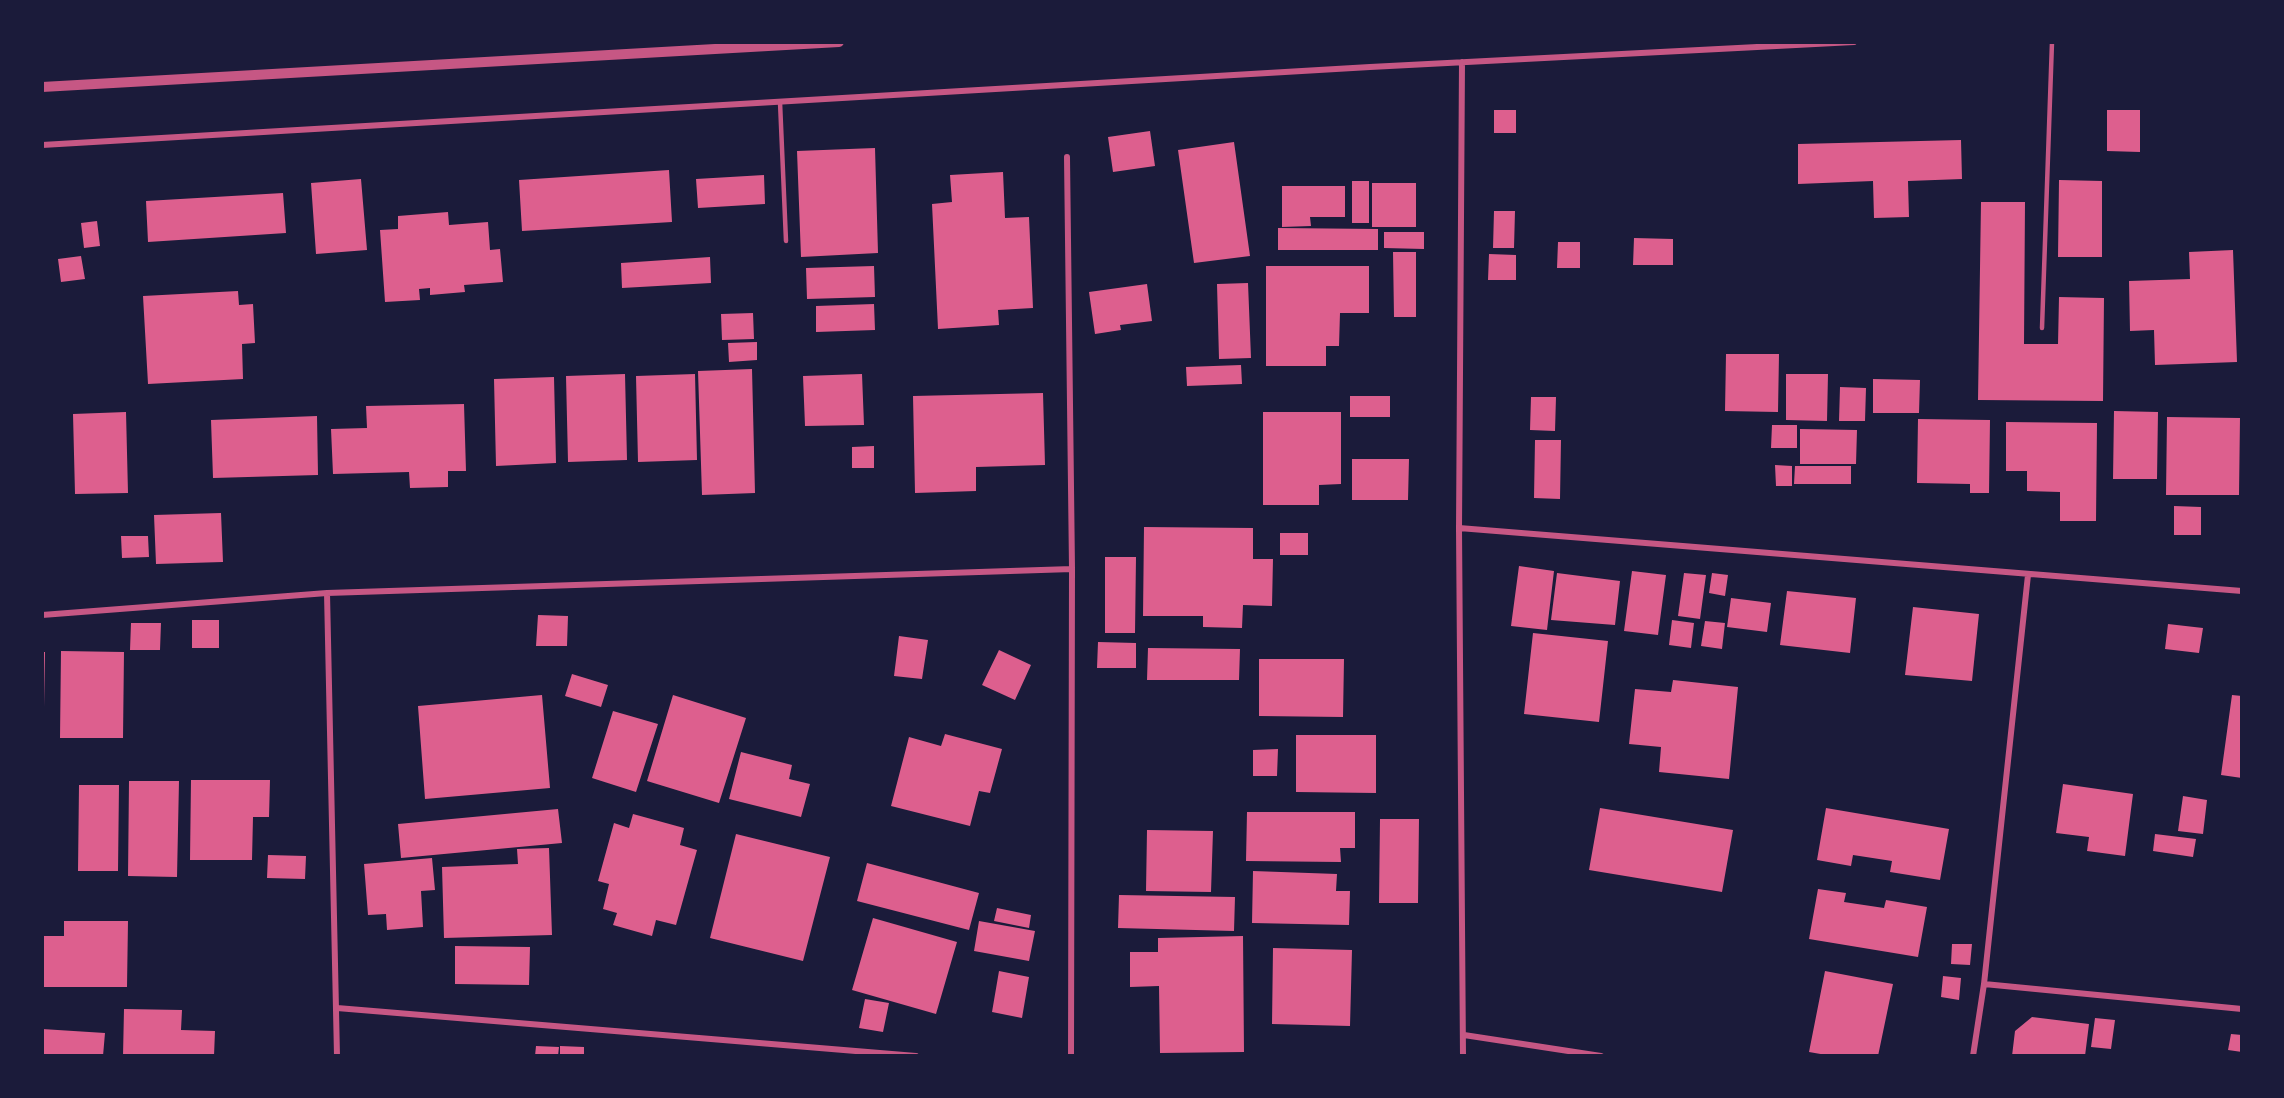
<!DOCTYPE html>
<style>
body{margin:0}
#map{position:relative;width:2284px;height:1098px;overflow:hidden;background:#1b1b3a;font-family:Literata,serif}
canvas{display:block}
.frame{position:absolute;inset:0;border:44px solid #1b1b3a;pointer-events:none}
</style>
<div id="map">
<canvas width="2284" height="1098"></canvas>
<div class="frame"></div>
</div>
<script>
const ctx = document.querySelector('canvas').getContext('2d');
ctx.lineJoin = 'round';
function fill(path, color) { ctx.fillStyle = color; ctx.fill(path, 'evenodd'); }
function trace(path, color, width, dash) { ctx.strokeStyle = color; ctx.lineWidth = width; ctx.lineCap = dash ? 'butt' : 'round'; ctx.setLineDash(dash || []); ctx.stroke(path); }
fill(new Path2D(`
 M1494,110H1516V133H1494Z
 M2107,110H2140V152L2107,151Z
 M1150,131L1155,166L1113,172L1108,137Z
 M1961,140L1962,179L1908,181L1909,217L1874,218L1873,181L1798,184V144Z
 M1234,142L1250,256L1194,263L1178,150Z
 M875,148L878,253L801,257L797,151Z
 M669,170L672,222L522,231L519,180Z
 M1003,172L1005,218L1029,217L1033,308L998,310L999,325L938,329L932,204L952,202L950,175Z
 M764,175L765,204L698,208L696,179Z
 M361,179L367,250L316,254L311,183Z
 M2059,180L2102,181V257H2058Z
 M1352,181H1369V223H1352Z
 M1372,183H1416V227H1372Z
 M1282,186H1345V217H1310L1311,226L1282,227Z
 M283,193L286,233L148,242L146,201Z
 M1981,202H2025L2024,344H2058L2059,297L2104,298L2103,401L1978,400Z
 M1494,211H1515L1514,248H1493Z
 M448,212L449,225L488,222L490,250L500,249L503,282L464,285L465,292L430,295V288L419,289L420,300L385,302L380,230L398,229V216Z
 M97,221L100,246L84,248L81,223Z
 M1278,228L1378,229V250H1278Z
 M1384,232H1424V249L1384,248Z
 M1634,238L1673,239V265H1633Z
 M1558,242H1580V268H1557Z
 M2233,250L2237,362L2155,365L2154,330L2130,331L2129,281L2190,279L2189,252Z
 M1393,252H1416V317H1394Z
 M1489,254L1516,255V280H1488Z
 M81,256L85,279L61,282L58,259Z
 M710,257L711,283L622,288L621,263Z
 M874,266L875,297L807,299L806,268Z
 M1266,266H1369V313H1340L1339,346H1326V366H1266Z
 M1248,283L1251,358L1219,359L1217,284Z
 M1147,284L1152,321L1120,325L1121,330L1095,334L1089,292Z
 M238,291L239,305L253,304L255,343L242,344L243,379L148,384L143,296Z
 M874,304L875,330L816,332V306Z
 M753,313L754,339L722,340L721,314Z
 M757,342V360L729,362L728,343Z
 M1726,354H1779L1778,412L1725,411Z
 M1241,365L1242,384L1187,386L1186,367Z
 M752,369L755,493L702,495L698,371Z
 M625,374L627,460L568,462L566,376Z
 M695,374L697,460L638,462L636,376Z
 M862,374L864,425L805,426L803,376Z
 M1786,374H1828L1827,421L1786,420Z
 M554,377L556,463L496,466L494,379Z
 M1873,379L1920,380L1919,413H1873Z
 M1840,387L1866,388L1865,421H1839Z
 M1043,393L1045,465L976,467V491L915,493L913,396Z
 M1350,396H1390V417H1350Z
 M1531,397H1556L1555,431L1530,430Z
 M464,404L466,471H448V487L410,488L409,472L333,474L331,429L367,428L366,406Z
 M2114,411L2158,412L2157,479H2113Z
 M126,412L128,493L75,494L73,414Z
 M1263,412H1341V484L1319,485V505H1263Z
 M317,416L318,475L213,478L211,420Z
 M2167,417L2240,418L2239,495H2166Z
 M1918,419L1990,420L1989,493H1970V484L1917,483Z
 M2006,422L2097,423L2096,521H2060V492L2027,491V471H2006Z
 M1772,425H1797V448H1771Z
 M1800,429L1857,430L1856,464H1800Z
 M1535,440H1561L1560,499L1534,498Z
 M874,446V468H852V447Z
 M1352,459H1409L1408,500H1352Z
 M1775,465L1792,466V486H1776Z
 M1795,466H1851V484H1794Z
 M2174,506L2201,507V535H2174Z
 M221,513L223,562L156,564L154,515Z
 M1144,527L1253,528V559H1273L1272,606L1243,605L1242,628L1203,627V616H1143Z
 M1280,533H1308V555H1280Z
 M121,536H148L149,557L122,558Z
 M1105,557H1136L1135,633H1105Z
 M1519,566L1554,571L1547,630L1511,626Z
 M1632,571L1666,575L1658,635L1624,631Z
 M1557,573L1620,581L1615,625L1551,620Z
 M1684,573L1706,575L1700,619L1678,616Z
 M1712,573L1728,575L1725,596L1709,593Z
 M1787,591L1856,598L1850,653L1780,645Z
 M1731,598L1771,603L1767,632L1727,627Z
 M1913,607L1979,614L1972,681L1905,675Z
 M538,615L568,616L567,646H536Z
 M192,620H219V648H192Z
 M1672,620L1694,623L1691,648L1669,645Z
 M1705,621L1725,623L1722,649L1701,646Z
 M131,623H161L160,650H130Z
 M2168,624L2203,628L2199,653L2165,649Z
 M1533,633L1608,641L1599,722L1524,714Z
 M899,636L928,640L922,679L894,676Z
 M1098,642L1136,643V668H1097Z
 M1148,648L1240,649L1239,680H1147Z
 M999,650L1031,665L1015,700L982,685Z
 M61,651L124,652L123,738H60Z
 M42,652H45L44,707H42Z
 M1259,659H1344L1343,717L1259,716Z
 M572,674L608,685L601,707L565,696Z
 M1673,680L1738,687L1729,779L1659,772L1661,747L1629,744L1635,689L1671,692Z
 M542,695L550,788L425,799L418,706Z
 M673,695L746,718L719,803L647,781Z
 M2232,695L2242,696V778L2221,775Z
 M613,711L658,724L636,792L592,778Z
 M945,734L1002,749L990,793L979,791L970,826L891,806L909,737L941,746Z
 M1296,735H1376V793L1296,792Z
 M1278,749L1277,776H1253V750Z
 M741,752L792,765L789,779L810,784L801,817L729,799Z
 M191,780H270L269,817H253L252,860H190Z
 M129,781H179L177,877L128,876Z
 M2063,784L2133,794L2125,856L2087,851L2089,837L2056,833Z
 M79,785H119L118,871H78Z
 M2183,796L2207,800L2203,834L2178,831Z
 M1600,808L1733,830L1722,892L1589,870Z
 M1826,808L1949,829L1940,880L1890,872L1892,861L1853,855L1851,866L1817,860Z
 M558,809L562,843L401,858L398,824Z
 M1247,812H1355V848H1340L1341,862L1246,861Z
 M633,814L684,828L680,845L697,850L676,925L656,920L652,936L613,925L617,913L603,909L609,884L598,881L614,823L629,828Z
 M1380,819H1419L1418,903H1379Z
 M1147,830L1213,831L1211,892L1146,891Z
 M736,834L830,857L803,961L710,938Z
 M2155,834L2196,839L2193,857L2153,851Z
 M549,848L552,935L444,938L442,867L518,864L517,849Z
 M268,855L306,856L305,879L267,878Z
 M432,858L435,890L421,891L423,927L387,930L386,914L368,915L364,864Z
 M867,863L979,893L969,930L857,901Z
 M1253,871L1337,874L1336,891H1350L1349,925L1252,923Z
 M1818,889L1846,893L1844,902L1884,908L1886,900L1927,907L1918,957L1809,939Z
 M1119,895L1235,897L1234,931L1118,928Z
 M997,908L1031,915L1029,928L994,921Z
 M873,918L957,942L936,1014L852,990Z
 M64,921H128L127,987H42V936H64Z
 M979,921L1035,931L1029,961L974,951Z
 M1243,936L1244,1052L1160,1053L1159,986L1130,987V952H1158V938Z
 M1952,944H1972L1970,965L1951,964Z
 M455,946L530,947L529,985L455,984Z
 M1273,948L1352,950L1350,1026L1272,1024Z
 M999,971L1029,977L1022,1018L992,1012Z
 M1825,971L1893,984L1878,1056H1832L1809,1052Z
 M1943,976L1961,978L1959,1000L1941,997Z
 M865,999L889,1003L883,1032L859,1028Z
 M124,1009L182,1010L181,1030L215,1031L214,1056H123Z
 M2032,1017L2089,1024L2085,1056L2060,1054V1056H2012L2015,1031Z
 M2095,1018L2115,1020L2111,1049L2091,1047Z
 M42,1029L105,1033L103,1056H42Z
 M2231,1034L2242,1035V1052L2228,1050Z
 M536,1046L559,1047L558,1056H535Z
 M560,1046L584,1047V1056H560Z`), '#dd5f8e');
trace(new Path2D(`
 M780,102L786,241
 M2042,328L2052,42`), '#c65784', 4.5);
trace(new Path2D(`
 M1462,62L1459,528L1463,1056
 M42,145L1370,67L1854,42
 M1067,157L1072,569L1071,1056
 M1459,528L2242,591
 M327,593L337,1056
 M42,615L327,593L1072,569
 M1984,984L2242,1009
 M337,1008L916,1056
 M1464,1035L1601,1056
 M1973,1056L1984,984L2028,575`), '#c65784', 6);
trace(new Path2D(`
 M42,87L839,42`), '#c65784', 10);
</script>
